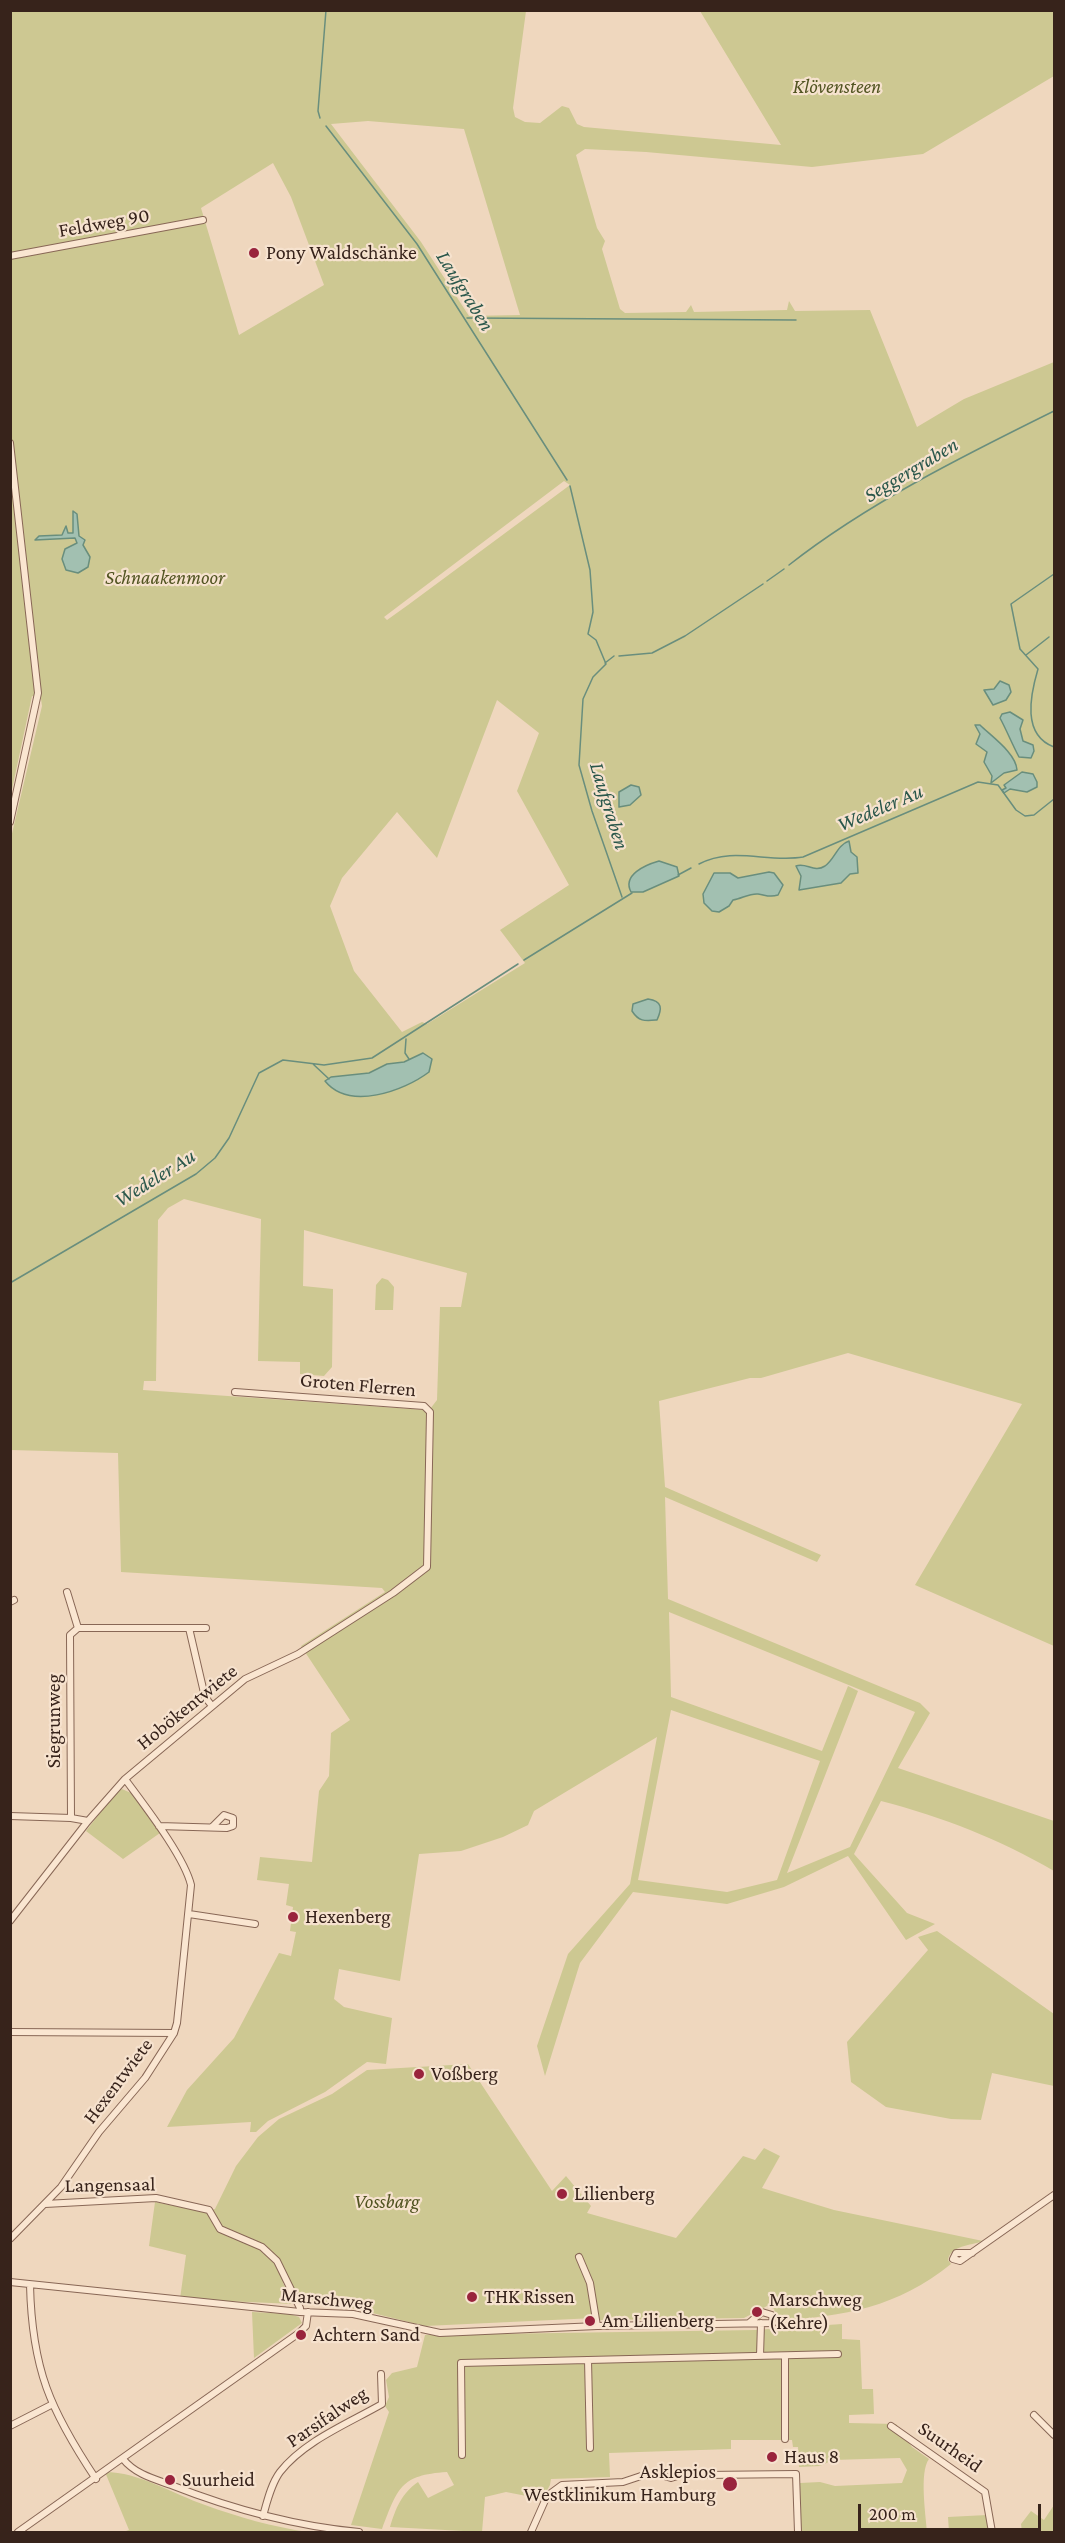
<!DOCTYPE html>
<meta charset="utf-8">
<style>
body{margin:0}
#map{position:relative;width:1065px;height:2543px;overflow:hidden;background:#efd7be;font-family:"Crimson Pro",serif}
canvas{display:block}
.frame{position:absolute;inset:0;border:12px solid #37231b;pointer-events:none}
.scale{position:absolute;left:858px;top:2504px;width:183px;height:27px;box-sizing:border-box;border:3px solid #37231b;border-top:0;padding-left:8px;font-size:18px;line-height:21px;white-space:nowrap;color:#37231b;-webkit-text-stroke:4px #f6e2ce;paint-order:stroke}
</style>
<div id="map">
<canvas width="1065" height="2543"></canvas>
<div class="frame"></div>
<div class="scale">200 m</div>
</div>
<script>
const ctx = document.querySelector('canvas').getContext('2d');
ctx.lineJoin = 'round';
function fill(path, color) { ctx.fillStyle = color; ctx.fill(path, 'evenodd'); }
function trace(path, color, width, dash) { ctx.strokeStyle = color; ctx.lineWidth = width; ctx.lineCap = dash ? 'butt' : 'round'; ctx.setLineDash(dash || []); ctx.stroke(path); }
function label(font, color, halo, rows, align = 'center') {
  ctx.font = font + ' "Crimson Pro",serif'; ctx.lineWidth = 4.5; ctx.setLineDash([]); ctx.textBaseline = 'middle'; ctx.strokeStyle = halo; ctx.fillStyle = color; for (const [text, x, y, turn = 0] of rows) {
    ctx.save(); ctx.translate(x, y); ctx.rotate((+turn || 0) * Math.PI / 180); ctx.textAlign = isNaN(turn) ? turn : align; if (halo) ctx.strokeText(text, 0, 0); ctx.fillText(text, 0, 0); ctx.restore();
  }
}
fill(new Path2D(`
 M11,11H526L513,108L515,117L525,122L540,123L562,106L569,108L577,124L584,127L781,145L700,11H1054V76L923,154L812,167L646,152L585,149L576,155L597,228L605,241L602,249L620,309L625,313L686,312L691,305L694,312L787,310L789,301L795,311L870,310L917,427L964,399L1054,362V1646L915,1585L1022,1404L848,1353L761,1378H750L659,1401L665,1487L821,1555L817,1562L665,1497L668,1599L920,1703L930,1713L898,1768L1054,1821V1871C999,1839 943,1817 881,1801L854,1854L907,1913L935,1924L906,1940L848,1856L784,1887L727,1904L633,1892L580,1963L545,2076L537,2046L568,1954L630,1884L657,1737L534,1811L528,1825L503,1837L461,1851L419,1854L400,1981L339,1969L334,1999L344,2007L392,2018L386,2064L367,2062L325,2092L268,2121L256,2132H250L251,2122L167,2127L187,2090L234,2038L279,1953L291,1956L296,1932L290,1931L293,1907L286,1905L289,1884L257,1880L260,1857L312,1862L319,1791L329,1776L331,1733L350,1720L301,1646L385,1592L382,1588L121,1572L118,1453L11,1450L10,842L42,706L41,699L32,696L11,794ZM368,121L464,129L520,315L469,316L421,242L331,124ZM273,163L291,197L324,285L239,335L201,208ZM564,481L570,485L408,605L387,620L384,617ZM497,700L539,733L517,791L569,885L500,930L525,963L427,1024L422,1022L402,1032L354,971L330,906L342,878L397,812L437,858ZM184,1199L261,1219L258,1361L300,1362V1374L324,1376L332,1367L333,1289L303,1286L304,1230L467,1273L461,1307H440L437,1400L427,1413L426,1410L143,1390L144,1381H156L158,1220L168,1208ZM669,1612L915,1712L850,1847L787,1873L858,1691L848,1686L822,1751L671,1697ZM671,1710L820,1761L777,1880L727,1892L638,1880Z
 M382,1278L388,1280L394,1287L393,1310H375L376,1285Z
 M122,1789L131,1793L160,1833L123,1859L86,1831L116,1792Z
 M937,1931L1054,2014V2086L992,2073L981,2120L951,2119L886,2107L851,2082L847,2042L928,1950L918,1937Z
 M468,2064L552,2191L566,2176L591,2206L587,2213L676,2238L743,2156L755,2160L764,2148L780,2156L762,2188L834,2210L983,2241C970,2246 951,2245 948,2260L951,2264C897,2307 845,2317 777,2320L774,2309L767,2306L744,2318L599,2320L595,2318L425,2326L336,2304L301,2305L289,2279L283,2283L294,2304L180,2299L186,2255L149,2246L155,2202L205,2212L215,2209L236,2166L258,2137L279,2119L332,2094L367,2070Z
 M252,2312L289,2314L299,2317L302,2323L254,2358Z
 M842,2324V2339L860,2340L862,2389H873L874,2414L849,2415V2423L896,2424L912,2447L929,2459C919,2472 926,2516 927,2532H801L800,2483L820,2482L835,2486L902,2483L907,2470L900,2458L833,2460L820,2466L799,2467L798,2447H793L792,2440H731V2449L609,2453L610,2477L551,2479L550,2485L542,2499L506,2492L485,2497L482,2532L390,2527C396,2508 401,2494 418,2482L428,2498L454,2485L447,2472C400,2475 398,2488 382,2529L351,2525L389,2412L385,2406L389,2397L386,2380L392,2373L417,2367L425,2335L756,2330Z
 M105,2472C139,2472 173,2494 205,2505C238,2517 273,2527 308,2532H123L129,2530Z
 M1054,2505V2532H1022L1021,2524L1031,2511L1044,2520Z
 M987,2515L988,2532H949L948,2517Z`), '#cdc892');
const water = new Path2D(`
 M73,511L77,514L79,536L85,540L83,545L90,557L88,567L78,573L66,570L62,559L65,549L77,543L75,538L35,540L39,536L62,535L66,526L68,533H73Z
 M1000,681L1009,685L1011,692L1006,700L993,705L984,690L994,689Z
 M1010,712L1023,720L1020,729L1023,741L1033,745L1034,751L1031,758L1019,757C1012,744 1007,731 1000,718L1002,714Z
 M975,725H980C991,736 1016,753 1017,770L1004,773L991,783L992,776L984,762L987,752L976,744L980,734Z
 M1022,772L1033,774L1037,782V787L1027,792L1010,789L1004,793L1002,790L1006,788L1004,785Z
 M631,785L639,787L641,795L630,805L619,807V792Z
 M849,841L851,852L857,857L858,873L850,874L841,883L799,890L801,876L796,866C806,862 814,873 825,866C835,859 837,845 849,841Z
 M659,861L677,867L679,876L643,892H631C622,875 645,865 659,861Z
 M769,872L774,873L783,885L778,895C769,898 766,895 758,894C750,893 741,899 733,900L729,906L719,912L712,911L704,903L703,894L714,873H730L738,878Z
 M648,999C663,1001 662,1009 657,1020C645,1021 639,1022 632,1011L633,1004Z
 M423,1053L432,1059L429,1072C404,1091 349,1111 325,1081L331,1077L369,1073L387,1064L404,1062Z`);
fill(water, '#a2c0b1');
trace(water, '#698e7d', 1.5);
trace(new Path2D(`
 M320,118L318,111L326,10
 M326,126L417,244L567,480
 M467,318L796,320
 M570,486L590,570L593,612L588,634L596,640L606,664L593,677L583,699L579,765L592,811L622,897
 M789,565C868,503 965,455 1054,411
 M1054,574L1011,604L1020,649L1038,669C1030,696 1022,735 1054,747
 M767,581L784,569
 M1026,655L1049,637
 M619,656L652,653L685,636L763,584
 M605,663L614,656
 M699,864C733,846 767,863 803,857L978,782L998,785L1016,810L1025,816L1034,815L1054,799
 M678,875L691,868
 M524,960L632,893
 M406,1039L405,1053L409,1059
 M313,1064L329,1079
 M10,1283L196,1174L215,1158L229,1138L259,1073L283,1060L324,1065L372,1058L518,964`), '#698e7d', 1.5);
const minor = new Path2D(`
 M10,256L203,220
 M10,443L38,693L10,822
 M67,1592L78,1628
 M10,1602L14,1600
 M189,1628H206
 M10,1816L71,1818L88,1821
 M71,1818L70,1635L78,1628H189L205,1697L212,1706
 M159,1826L227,1828L233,1826V1818L224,1815L212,1827
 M189,1914L255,1924
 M10,1921L88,1821L125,1779L245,1679L298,1654L393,1593L427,1567L430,1412L424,1406L235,1392
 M10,2032L174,2033
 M45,2204L156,2198L209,2210L220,2229L262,2247L277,2261L300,2308V2312
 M10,2239L61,2187L99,2132L145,2078L174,2033L177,2023L191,1885C184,1856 144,1805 125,1779
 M972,2253H956L953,2259L960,2261L1054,2195
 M579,2257L590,2283L597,2326
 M10,2282L300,2312L353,2314L440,2333L597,2326L773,2323L772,2315L762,2312L749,2323
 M30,2285C32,2369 50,2410 96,2479
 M760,2356L761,2323
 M785,2356V2439
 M1034,2415L1054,2435
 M10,2426L51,2405
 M891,2426L985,2492L992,2532
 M590,2448L588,2360L838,2354
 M462,2455L461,2363L588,2360
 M123,2459C135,2474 154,2479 171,2485C232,2509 294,2526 359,2532
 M263,2516C267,2502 271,2484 280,2472C304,2441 349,2423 382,2404L381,2374
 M18,2532L299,2333L306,2326L308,2312
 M531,2532L547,2496L562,2485L623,2482L644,2475H661L671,2478L687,2473L705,2475L796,2474L798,2532`);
trace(minor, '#886756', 8);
trace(minor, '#fae6d1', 6);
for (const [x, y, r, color] of [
 [254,253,6,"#99243d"],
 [293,1917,6,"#99243d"],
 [419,2074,6,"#99243d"],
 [562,2194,6,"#99243d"],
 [472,2297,6,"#99243d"],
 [757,2312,6,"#99243d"],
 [590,2321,6,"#99243d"],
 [301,2335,6,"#99243d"],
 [772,2457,6,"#99243d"],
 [170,2480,6,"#99243d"],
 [730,2484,8,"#99243d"]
]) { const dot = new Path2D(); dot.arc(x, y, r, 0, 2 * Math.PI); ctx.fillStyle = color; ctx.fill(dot); trace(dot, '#f6e2ce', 2); }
label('italic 20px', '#515421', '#f6e2ce', [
 ["Klövensteen",837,87],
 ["Schnaakenmoor",165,578],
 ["Vossbarg",387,2202]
]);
label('20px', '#37231b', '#f6e2ce', [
 ["Feldweg 90",104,223,-10],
 ["Groten Flerren",358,1385,5],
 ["Hobökentwiete",187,1707,-39],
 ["Siegrunweg",54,1721,-90],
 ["Hexentwiete",118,2081,-53],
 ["Langensaal",110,2185,-1],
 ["Marschweg",327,2299,6],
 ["Parsifalweg",327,2417,-34],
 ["Suurheid",950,2447,35]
]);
label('20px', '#37231b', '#f6e2ce', [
 ["Pony Waldschänke",266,253],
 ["Hexenberg",305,1917],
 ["Voßberg",431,2074],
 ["Lilienberg",574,2194],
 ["THK Rissen",484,2297],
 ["Marschweg",769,2300],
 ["(Kehre)",769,2323],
 ["Am Lilienberg",602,2321],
 ["Achtern Sand",313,2335],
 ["Haus 8",784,2457],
 ["Asklepios",716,2472,"right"],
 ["Westklinikum Hamburg",716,2495,"right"],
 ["Suurheid",182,2480]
], 'left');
label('italic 21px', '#2a574b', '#f6e2ce', [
 ["Laufgraben",465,291,58],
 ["Seggergraben",911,470,-31],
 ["Laufgraben",609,806,73],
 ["Wedeler Au",880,808,-23],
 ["Wedeler Au",155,1178,-32]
]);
</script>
